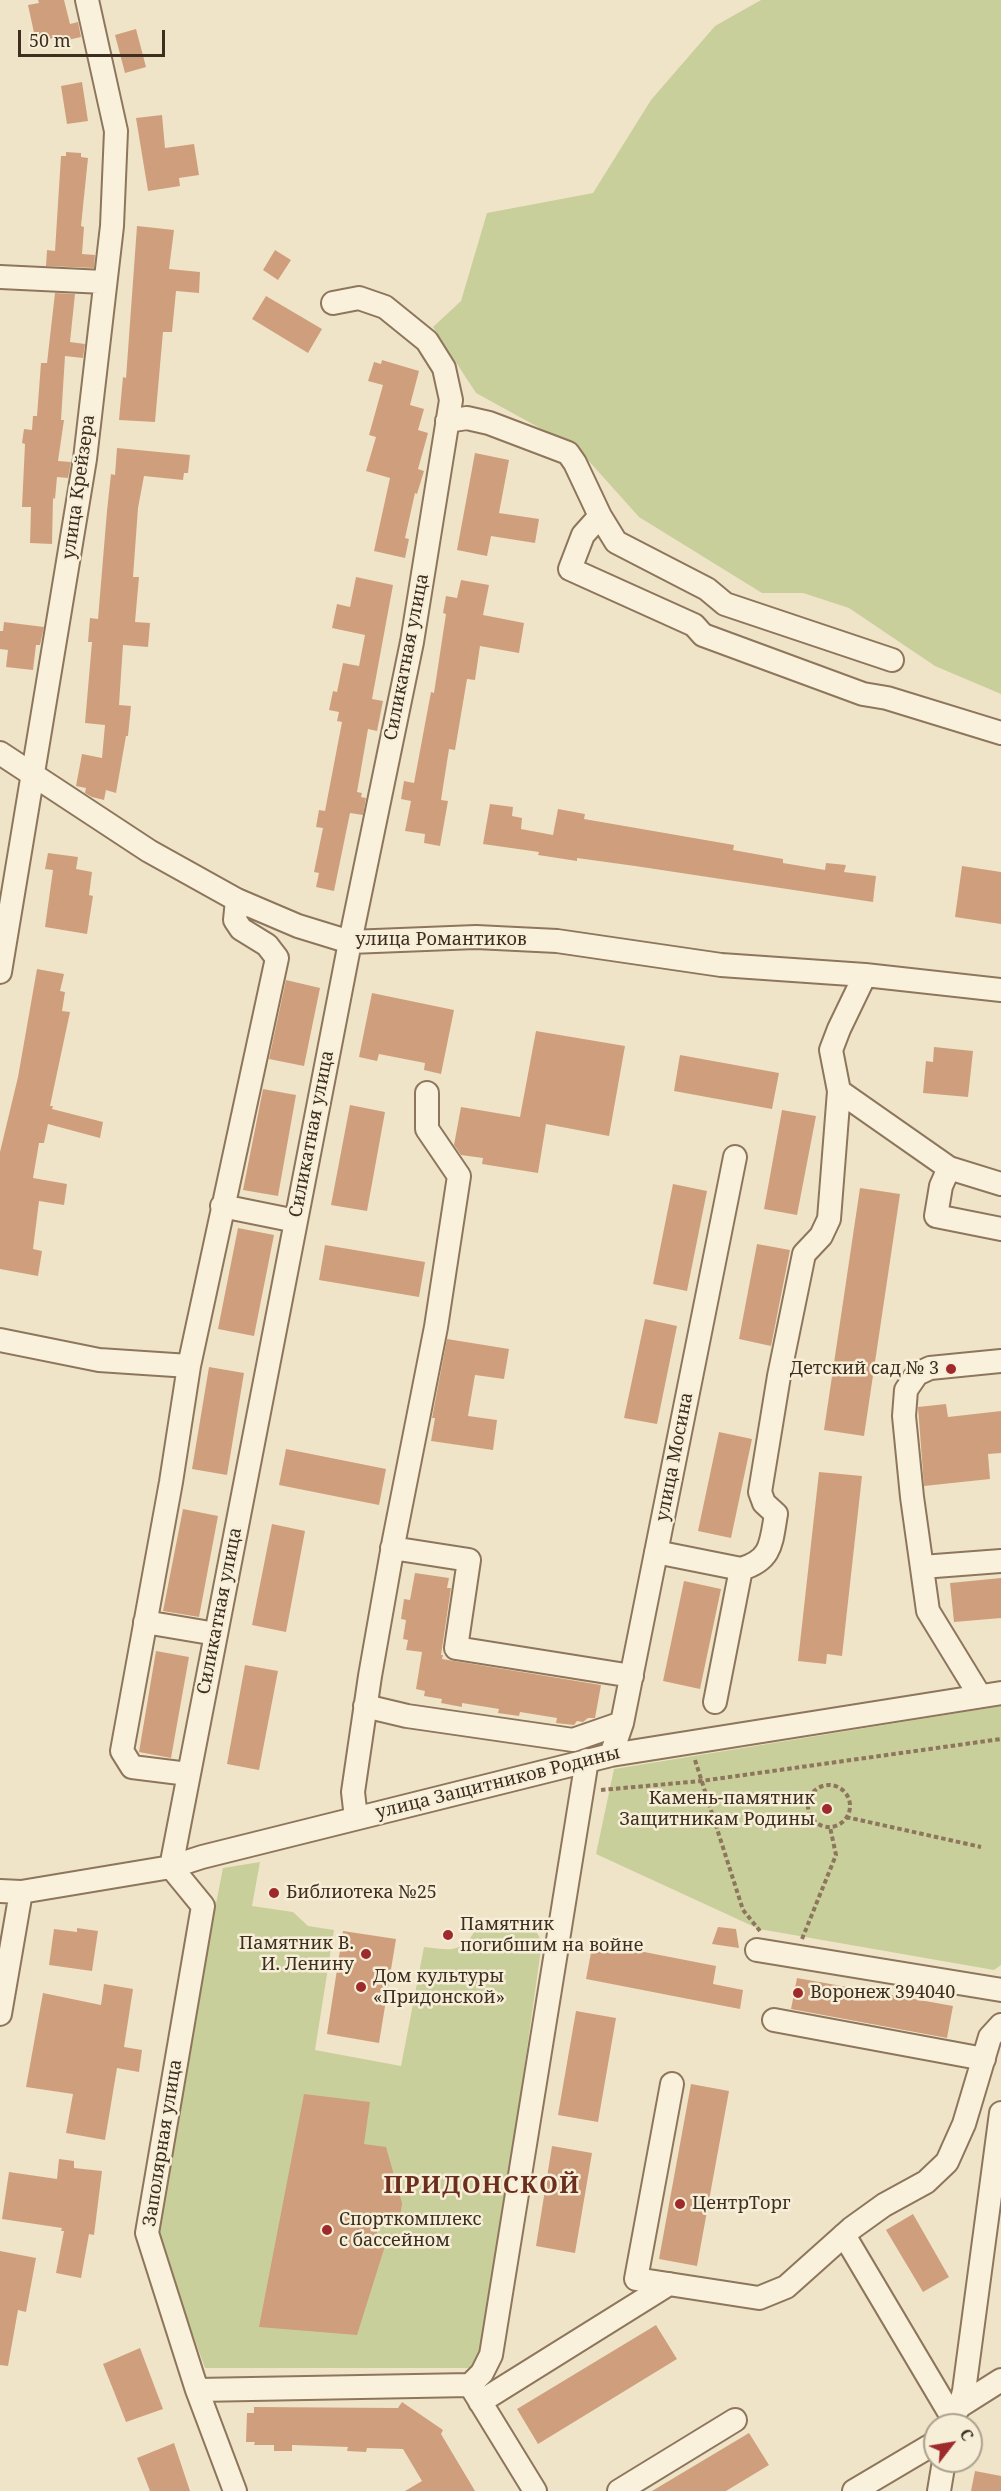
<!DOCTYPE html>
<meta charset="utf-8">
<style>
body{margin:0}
#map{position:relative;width:1001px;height:2491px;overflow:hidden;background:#f0e4c8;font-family:"Noto Serif",serif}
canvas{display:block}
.north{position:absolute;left:923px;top:2413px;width:60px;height:60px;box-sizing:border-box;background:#f7eed8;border:2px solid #ada18e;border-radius:50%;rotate:59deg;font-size:16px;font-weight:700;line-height:24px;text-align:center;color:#3d2e20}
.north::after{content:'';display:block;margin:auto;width:21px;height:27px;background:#9e2a2b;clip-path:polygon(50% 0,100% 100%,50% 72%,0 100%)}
.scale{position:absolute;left:18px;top:30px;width:147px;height:27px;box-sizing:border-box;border:3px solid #3d2e20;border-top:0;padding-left:8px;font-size:18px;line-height:21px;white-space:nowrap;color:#3d2e20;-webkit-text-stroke:4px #f7eed8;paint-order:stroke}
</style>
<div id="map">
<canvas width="1001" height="2491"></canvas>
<div class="north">С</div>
<div class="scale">50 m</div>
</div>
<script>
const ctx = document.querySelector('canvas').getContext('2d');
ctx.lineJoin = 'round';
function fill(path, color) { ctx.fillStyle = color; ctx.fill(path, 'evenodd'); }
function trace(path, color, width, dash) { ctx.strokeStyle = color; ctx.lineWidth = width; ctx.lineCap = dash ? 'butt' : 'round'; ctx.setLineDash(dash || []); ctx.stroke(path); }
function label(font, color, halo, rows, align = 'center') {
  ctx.font = font + ' "Noto Serif",serif'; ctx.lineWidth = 5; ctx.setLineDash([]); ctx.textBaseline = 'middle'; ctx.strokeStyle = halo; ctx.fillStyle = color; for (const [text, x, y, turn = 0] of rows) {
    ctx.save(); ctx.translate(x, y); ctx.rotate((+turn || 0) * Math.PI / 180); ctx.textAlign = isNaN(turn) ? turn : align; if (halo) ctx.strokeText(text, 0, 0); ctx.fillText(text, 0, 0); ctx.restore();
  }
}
fill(new Path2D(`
 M761,0H1001V694L935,666L849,608L803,593H762L639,517L578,449L476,393L433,327L461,301L487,213L593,193L651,100L715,26Z
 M1001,1706V1965L994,1970L759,1929L596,1854L614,1769Z
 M260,1862L252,1906L293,1912L308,1926L334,1930L315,2050L401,2066L424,1947C455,1951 464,1953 479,1923L536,1931L542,1942L488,2328L474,2368H205L153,2226L223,1868Z`), '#c9cf9b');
fill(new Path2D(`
 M38,0H64L70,24L78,22L81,37L59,42L58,37L36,42L28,5L39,3Z
 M136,29L146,67L125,73L115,35Z
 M82,82L88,121L67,124L61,86Z
 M162,115L165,148L194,144L199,175L179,178L180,186L148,191L136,118Z
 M66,152L81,153V157L88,158L81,226L84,227L82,254L95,255L94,268L46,266L47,250L55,251L61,156H66Z
 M137,226L174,230L169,269L200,272L199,293L176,291L172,332H163L155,422L119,420L123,377L126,378Z
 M275,250L291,260L278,280L263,270Z
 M55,293L75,294L70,342L85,344L83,358L65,356L61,420H64L58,461L71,462L68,478L57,477L55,499L53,498L52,544L30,543L31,507H22L25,444L22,443L24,429L32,430L33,416H37L41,363H47Z
 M266,296L322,329L308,353L252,319Z
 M382,360L419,371L410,405L424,409L418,430L428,433L418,469L424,471L417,494L415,493L405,538L409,539L405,558L374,551L390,478L366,471L376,437L369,435L383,385L368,381L374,362L381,364Z
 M117,448L190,455L188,473H184L183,480L144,476L138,508L133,577H139L135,622L150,623L148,647L123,645L119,705L131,706L128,736H126L116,793L106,790L104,800L92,797L85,793L86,788L76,786L82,754L102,758L105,725L85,723L92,642H88L90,618L98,619L107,511L111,474L115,475Z
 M475,453L509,460L499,513L539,519L535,543L491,536L487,556L457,550Z
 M356,577L393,585L372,699L383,701L377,731L368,729L357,792L362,793L361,797L366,798L363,815L350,813L334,891L316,887L319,873L314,872L323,828L316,827L319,810L325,811L342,722L337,721L339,712L329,710L333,691L337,692L343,663L359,666L365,635L332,628L337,604L350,607Z
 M461,580L489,585L483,615L524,623L519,653L480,646L475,680L467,679L455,750L449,749L441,800L448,801L440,846L424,843L425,834L405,831L411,801L401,799L404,781L414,783L431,692L434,693L446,614L443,613L446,596L457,598Z
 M4,622L44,627L40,645H36L33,670L6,667L8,650L0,649V631H3Z
 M490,804L513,807L512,816L522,818L521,829L553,835L558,809L585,814L584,819L734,845L733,850L783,859V863L825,870L826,863L846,865L844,872L876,876L873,902L635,866L577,858V861L538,855L539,852L483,844Z
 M48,853L78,857L76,869L92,872L89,895L93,896L87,934L45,927L53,870L45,869Z
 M962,866L1001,872V924L955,917Z
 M37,969L64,974L60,991L65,992L62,1011L70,1012L50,1106H53L52,1109L103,1122L100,1138L48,1124L44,1143H39L33,1178L67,1184L64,1205L39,1201L33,1249L42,1251L38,1276L0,1269V1152L18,1077Z
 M286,980L320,988L304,1066L269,1059Z
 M372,993L454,1010L441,1074L424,1070L425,1063L379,1054L377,1061L359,1057Z
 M536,1031L625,1046L609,1136L546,1124L538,1173L482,1164L483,1158L461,1155L454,1145L461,1107L520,1117Z
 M934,1047L973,1051L968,1097L923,1093L926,1061L933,1062Z
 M680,1055L779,1073L772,1109L674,1091Z
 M263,1089L296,1095L278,1196L243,1190Z
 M350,1105L385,1112L367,1211L331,1205Z
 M782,1110L816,1116L797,1215L764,1209Z
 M673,1184L707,1191L687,1291L653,1284Z
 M860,1188L900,1194L864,1436L824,1430Z
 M238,1228L274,1235L254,1336L218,1329Z
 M757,1244L790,1250L771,1346L739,1339Z
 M325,1245L425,1262L419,1297L319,1280Z
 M645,1319L677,1326L657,1424L624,1418Z
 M447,1339L509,1349L504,1379L475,1375L468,1416L497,1420L493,1450L431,1441L435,1418H432Z
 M209,1367L244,1373L227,1475L192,1469Z
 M946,1404L948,1417L1001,1411V1453L988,1454L990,1479L924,1486L918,1407Z
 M719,1432L752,1439L731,1538L698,1531Z
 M286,1449L386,1469L379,1505L279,1485Z
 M819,1472L862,1476L842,1656L827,1654L826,1664L798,1661Z
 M183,1509L218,1516L199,1617L163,1611Z
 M272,1524L305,1531L286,1632L252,1625Z
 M415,1573L449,1578L447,1588H451L441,1655H443L442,1659L601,1685L595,1718H588L583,1722L577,1721L574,1725L556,1723L557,1718L520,1712L519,1716L498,1713L499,1709L462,1703V1707L441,1703L442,1699L424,1696L425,1691L416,1689L422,1652L406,1650L408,1640L403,1639L406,1620L401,1619L404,1599L410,1600Z
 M1001,1578V1618L954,1622L950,1583Z
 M684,1581L721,1589L700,1689L663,1681Z
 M156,1651L189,1657L171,1758L139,1752Z
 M245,1665L278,1671L259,1770L227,1764Z
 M718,1927L736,1929L739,1948L712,1944Z
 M77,1928L98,1931L92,1971L49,1965L54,1929L77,1932Z
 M343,1931L396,1939L379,2043L327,2034Z
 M593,1942L716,1966L713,1984L743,1990L740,2009L586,1979Z
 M797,1978L953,2006L947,2038L791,2009Z
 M104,1984L133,1989L124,2047L142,2050L139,2072L117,2068L105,2140L66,2133L73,2094L26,2087L43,1993L101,2005Z
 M576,2011L616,2018L598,2122L558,2115Z
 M691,2084L729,2091L697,2266L659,2259Z
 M304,2094L370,2102L364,2144L386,2147L402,2203L400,2219L380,2217L375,2243L385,2246L357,2335L259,2327Z
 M552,2146L592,2153L575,2253L536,2246Z
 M59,2159L74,2161V2168L102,2171L94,2235L89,2234L81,2278L56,2273L64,2231H61L62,2228L2,2219L9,2172L57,2179Z
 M913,2214L949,2277L923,2292L886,2230Z
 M0,2251L36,2258L26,2312L18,2310L8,2366L0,2365Z
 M656,2325L677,2359L538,2444L517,2409Z
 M140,2348L163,2409L126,2422L103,2364Z
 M402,2402L443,2430L441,2434L475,2491H405L422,2481L403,2449L367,2448L366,2452L347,2451L348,2447L292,2445V2451H274V2445H254L255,2442H246L247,2413H254V2407L398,2408Z
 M749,2433L769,2465L726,2491H652Z
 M174,2443L190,2491H150L137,2458Z
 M975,2471L1001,2476V2491H971Z`), '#cf9f7d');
const minor = new Path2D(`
 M0,277L104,282
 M447,421L467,418L489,423L568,453L575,463L600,516L616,542L707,589L725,604L892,660
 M600,516L583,535L570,569L694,625L703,635L863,694L887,698L1001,733
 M0,753L149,851L237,900L298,926L350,942L476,937L557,941L721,965L865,975L1001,990
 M0,972L85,459L112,226L116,131L87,0
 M839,1091L949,1168L1001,1184
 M949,1168L941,1186L936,1216L1001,1229
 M222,1206L296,1221
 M0,1340L99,1360L189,1366
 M392,1548L469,1560L456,1648L632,1676
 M656,1552L741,1569L715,1702
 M922,1567L1001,1561
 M741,1569C772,1560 771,1543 776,1514L764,1503L760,1492L779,1376L804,1254L821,1236L829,1219L839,1091L831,1050L839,1029L865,975
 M145,1622L216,1634
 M980,1696L928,1611L912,1497L904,1416L906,1390L917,1374L930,1368L1001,1361
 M365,1706L407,1716L573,1740L622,1723
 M611,1755L622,1723L735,1157
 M188,1774L132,1767L122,1751L171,1482L189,1366L277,958L267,945L241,929L235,920L237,900
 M356,1818L353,1792L370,1676L394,1540L436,1327L459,1176L427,1129V1093
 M0,1891L21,1892L171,1867L202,1857L611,1755L1001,1693
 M757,1950L1001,1990
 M0,2014L21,1892
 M774,2020L984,2059
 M672,2084L636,2279L759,2298L786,2287L852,2228L884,2205L926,2182L947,2162L964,2124L990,2037L1001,2025
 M844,2235L952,2417
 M470,2385L482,2373L491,2355L587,1760
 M197,2390L470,2385L535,2491
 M480,2402L669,2284
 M960,2406L1001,2380
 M950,2425L952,2417L960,2406L964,2391L1001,2113
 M235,2491L197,2390L147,2233L203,1906L171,1867L350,942L412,642L451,400L444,368L427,341L385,307L359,298L333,303
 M619,2491L735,2420
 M854,2491L935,2443
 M939,2491L944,2461`);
trace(minor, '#8d765c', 26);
trace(new Path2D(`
 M695,1760L743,1910L760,1931
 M808 1806a21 21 0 1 1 42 0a21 21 0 1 1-42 0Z
 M601,1790L701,1781L1001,1739
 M846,1817L981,1847
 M802,1939L836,1855L830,1827`), '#8d765c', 4, [4.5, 3]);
trace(minor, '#faf1dc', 22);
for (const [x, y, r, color] of [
 [951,1369,6,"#9e2a2b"],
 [827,1809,6,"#9e2a2b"],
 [274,1893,6,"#9e2a2b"],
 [448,1935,6,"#9e2a2b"],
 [366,1954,6,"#9e2a2b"],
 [361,1987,6,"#9e2a2b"],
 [798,1993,6,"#9e2a2b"],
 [680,2204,6,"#9e2a2b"],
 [327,2230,6,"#9e2a2b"]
]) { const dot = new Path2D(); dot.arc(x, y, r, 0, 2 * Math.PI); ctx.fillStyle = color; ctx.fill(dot); trace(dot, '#f7eed8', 2); }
label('18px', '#3d2e20', '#f7eed8', [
 ["улица Крейзера",79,487,-82],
 ["Силикатная улица",407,657,-79],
 ["улица Романтиков",441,940],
 ["Силикатная улица",312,1134,-79],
 ["улица Мосина",675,1457,-79],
 ["Силикатная улица",220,1611,-79],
 ["улица Защитников Родины",498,1783,-14],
 ["Заполярная улица",163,2143,-81]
]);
label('18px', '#3d2e20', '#f7eed8', [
 ["Детский сад № 3",939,1369,"right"],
 ["Камень-памятник",815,1799,"right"],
 ["Защитникам Родины",815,1820,"right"],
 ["Библиотека №25",286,1893],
 ["Памятник",460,1925],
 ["погибшим на войне",460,1946],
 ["Памятник В.",354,1944,"right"],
 ["И. Ленину",354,1965,"right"],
 ["Дом культуры",373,1977],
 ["«Придонской»",373,1998],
 ["Воронеж 394040",810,1993],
 ["ЦентрТорг",692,2204],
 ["Спорткомплекс",339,2220],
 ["с бассейном",339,2241]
], 'left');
ctx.letterSpacing = '1.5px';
label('bold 24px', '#6b2e1e', '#f7eed8', [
 ["ПРИДОНСКОЙ",482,2186]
]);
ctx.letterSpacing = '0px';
</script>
